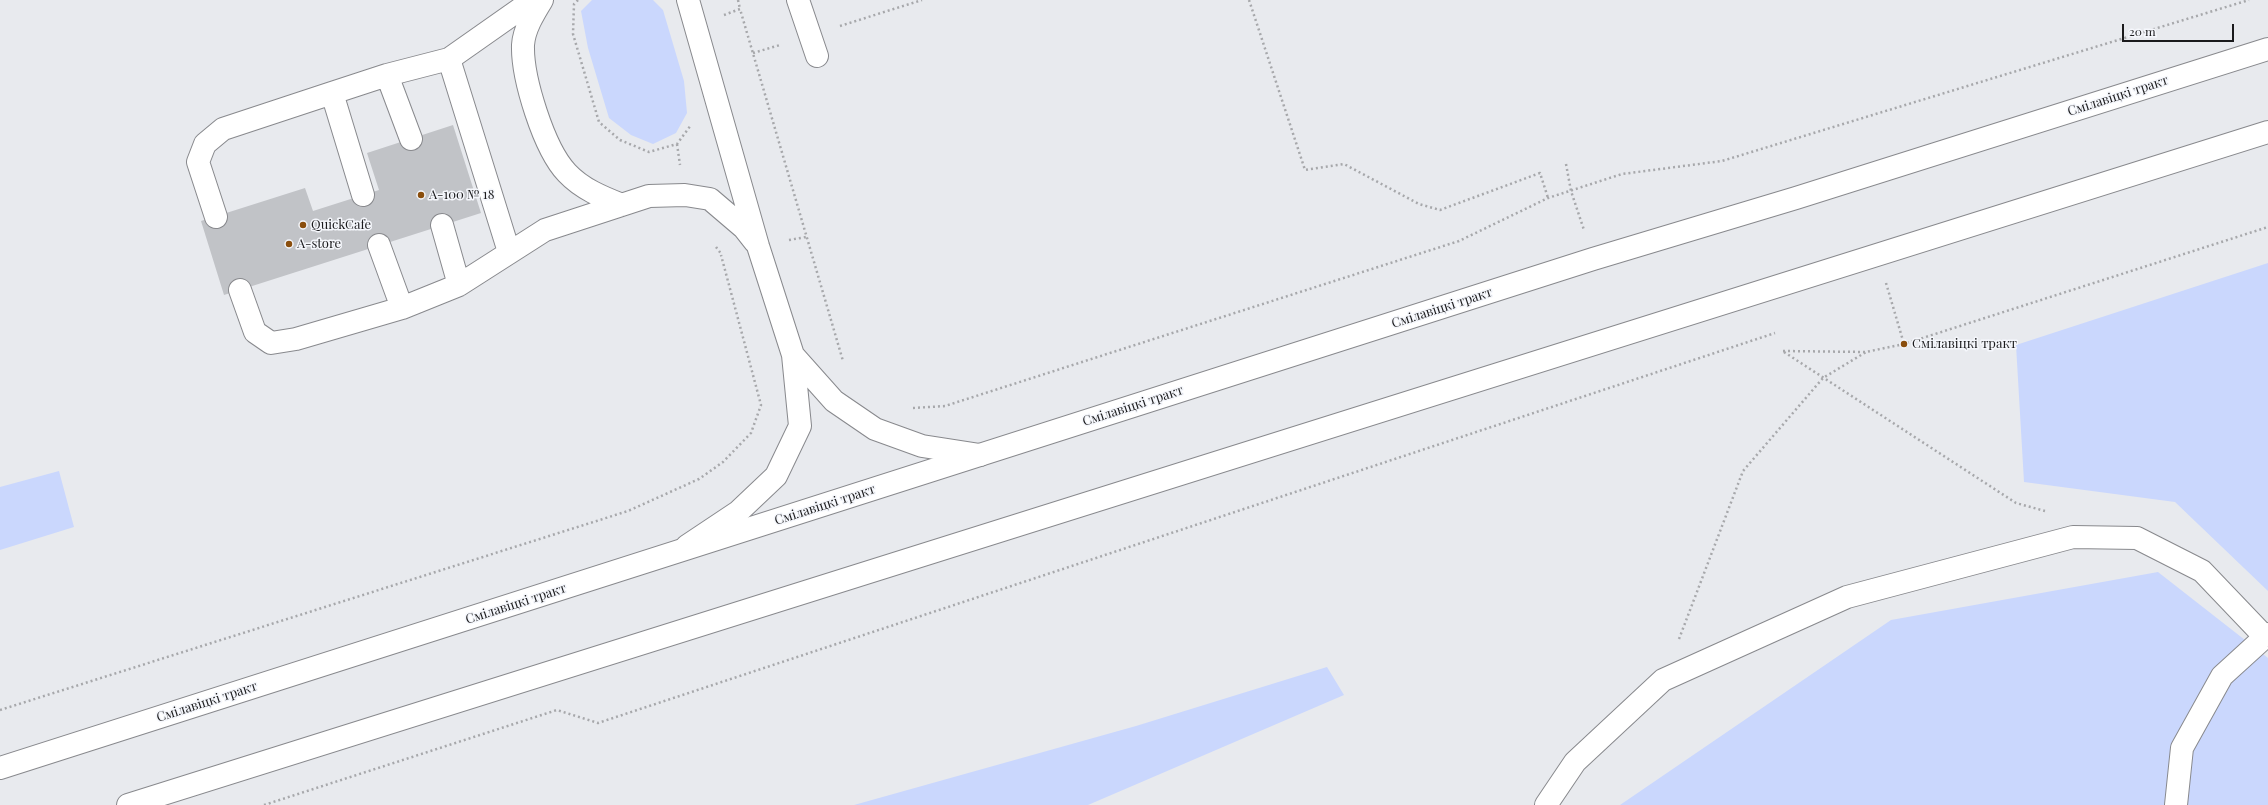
<!DOCTYPE html>
<meta charset="utf-8">
<style>
body{margin:0}
#map{position:relative;width:2268px;height:805px;overflow:hidden;background:#e8eaee;font-family:"Playfair Display",serif}
canvas{display:block}
.scale{position:absolute;left:2122px;top:24px;width:112px;height:18px;box-sizing:border-box;border:2px solid #1a1a1c;border-top:0;padding-left:5px;font-size:12px;line-height:14px;white-space:nowrap;color:#1a1a1c;-webkit-text-stroke:3px #f5f7fc;paint-order:stroke}
</style>
<div id="map">
<canvas width="2268" height="805"></canvas>
<div class="scale">20 m</div>
</div>
<script>
const ctx = document.querySelector('canvas').getContext('2d');
ctx.lineJoin = 'round';
function fill(path, color) { ctx.fillStyle = color; ctx.fill(path, 'evenodd'); }
function trace(path, color, width, dash) { ctx.strokeStyle = color; ctx.lineWidth = width; ctx.lineCap = dash ? 'butt' : 'round'; ctx.setLineDash(dash || []); ctx.stroke(path); }
function label(font, color, halo, rows, align = 'center') {
  ctx.font = font + ' "Playfair Display",serif'; ctx.lineWidth = 3; ctx.setLineDash([]); ctx.textBaseline = 'middle'; ctx.strokeStyle = halo; ctx.fillStyle = color; for (const [text, x, y, turn = 0] of rows) {
    ctx.save(); ctx.translate(x, y); ctx.rotate((+turn || 0) * Math.PI / 180); ctx.textAlign = isNaN(turn) ? turn : align; if (halo) ctx.strokeText(text, 0, 0); ctx.fillText(text, 0, 0); ctx.restore();
  }
}
fill(new Path2D(`
 M592,0H653L663,10L684,81L687,113L676,133L653,144L631,135L609,118L588,48L581,11Z
 M2268,263V591L2175,502L2024,482L2016,345Z
 M59,471L74,527L0,550V487Z
 M2158,572L2268,658V805H1620L1891,620Z
 M1327,667L1344,695L1088,805H854L1136,726Z`), '#cad7fd');
fill(new Path2D(`
 M453,125L481,213L224,295L201,221L305,188L313,211L379,190L367,153Z`), '#c1c3c7');
const service = new Path2D(`
 M542,0C534,13 524,29 523,45C522,78 544,149 567,173C582,189 602,197 622,205
 M798,0L817,56
 M449,59L509,252
 M411,139L387,75L449,59L533,0
 M363,195L332,93L387,75
 M216,217L198,162L205,144L223,129L332,93
 M442,225L459,285
 M379,245L402,308
 M240,290L255,332L271,343L296,339L402,308L459,285L545,230L649,196L685,195L710,199L744,228L755,242
 M793,355L834,401L875,429L922,446L980,455
 M687,546L738,512L776,476L800,426L793,355L758,246L688,0
 M1546,805L1575,762L1663,680L1847,597L2073,537L2137,538L2202,571L2264,636
 M2176,805L2182,748L2222,676L2268,634`);
const trunk = new Path2D(`
 M0,768L1593,259L1796,198L2268,49
 M128,805C842,583 1554,352 2268,132`);
trace(service, '#88898d', 24);
trace(trunk, '#88898d', 24);
trace(new Path2D(`
 M578,0L574,4L573,34L599,122L620,140L649,152L677,144L691,125
 M738,0L740,9
 M1249,0L1305,170L1344,164L1419,204L1440,210L1540,173L1548,198
 M724,15L740,9L843,361
 M840,26L922,0
 M753,53L780,45
 M677,144L680,165
 M1566,164L1571,191L1584,230
 M789,240L806,237
 M716,247L722,255
 M1886,283L1904,344
 M1783,351L1866,352L1904,344L2268,227
 M1784,352L2016,503L2045,511
 M913,408L945,406L1459,241L1548,198L1622,174L1722,161L2249,0
 M1679,639L1743,471L1823,378L1866,352
 M0,710L628,511L699,479L723,462L751,433L761,405L721,255
 M264,805L557,710L598,723L1775,333`), '#a7a8ab', 2.5, [2, 3]);
trace(service, '#fff', 22);
trace(trunk, '#fff', 22);
for (const [x, y, r, color] of [
 [421,195,4,"#8a4e0d"],
 [303,225,4,"#8a4e0d"],
 [289,244,4,"#8a4e0d"],
 [1904,344,4,"#8a4e0d"]
]) { const dot = new Path2D(); dot.arc(x, y, r, 0, 2 * Math.PI); ctx.fillStyle = color; ctx.fill(dot); trace(dot, '#f5f7fc', 1.5); }
label('13px', '#1a1a1c', '#f5f7fc', [
 ["Смілавіцкі тракт",2118,96,-18],
 ["Смілавіцкі тракт",1442,308,-18],
 ["Смілавіцкі тракт",1133,406,-18],
 ["Смілавіцкі тракт",825,505,-18],
 ["Смілавіцкі тракт",516,604,-18],
 ["Смілавіцкі тракт",207,702,-18]
]);
label('13px', '#1a1a1c', '#f5f7fc', [
 ["А-100 № 18",429,195],
 ["QuickCafe",311,225],
 ["А-store",297,244],
 ["Смілавіцкі тракт",1912,344]
], 'left');
</script>
